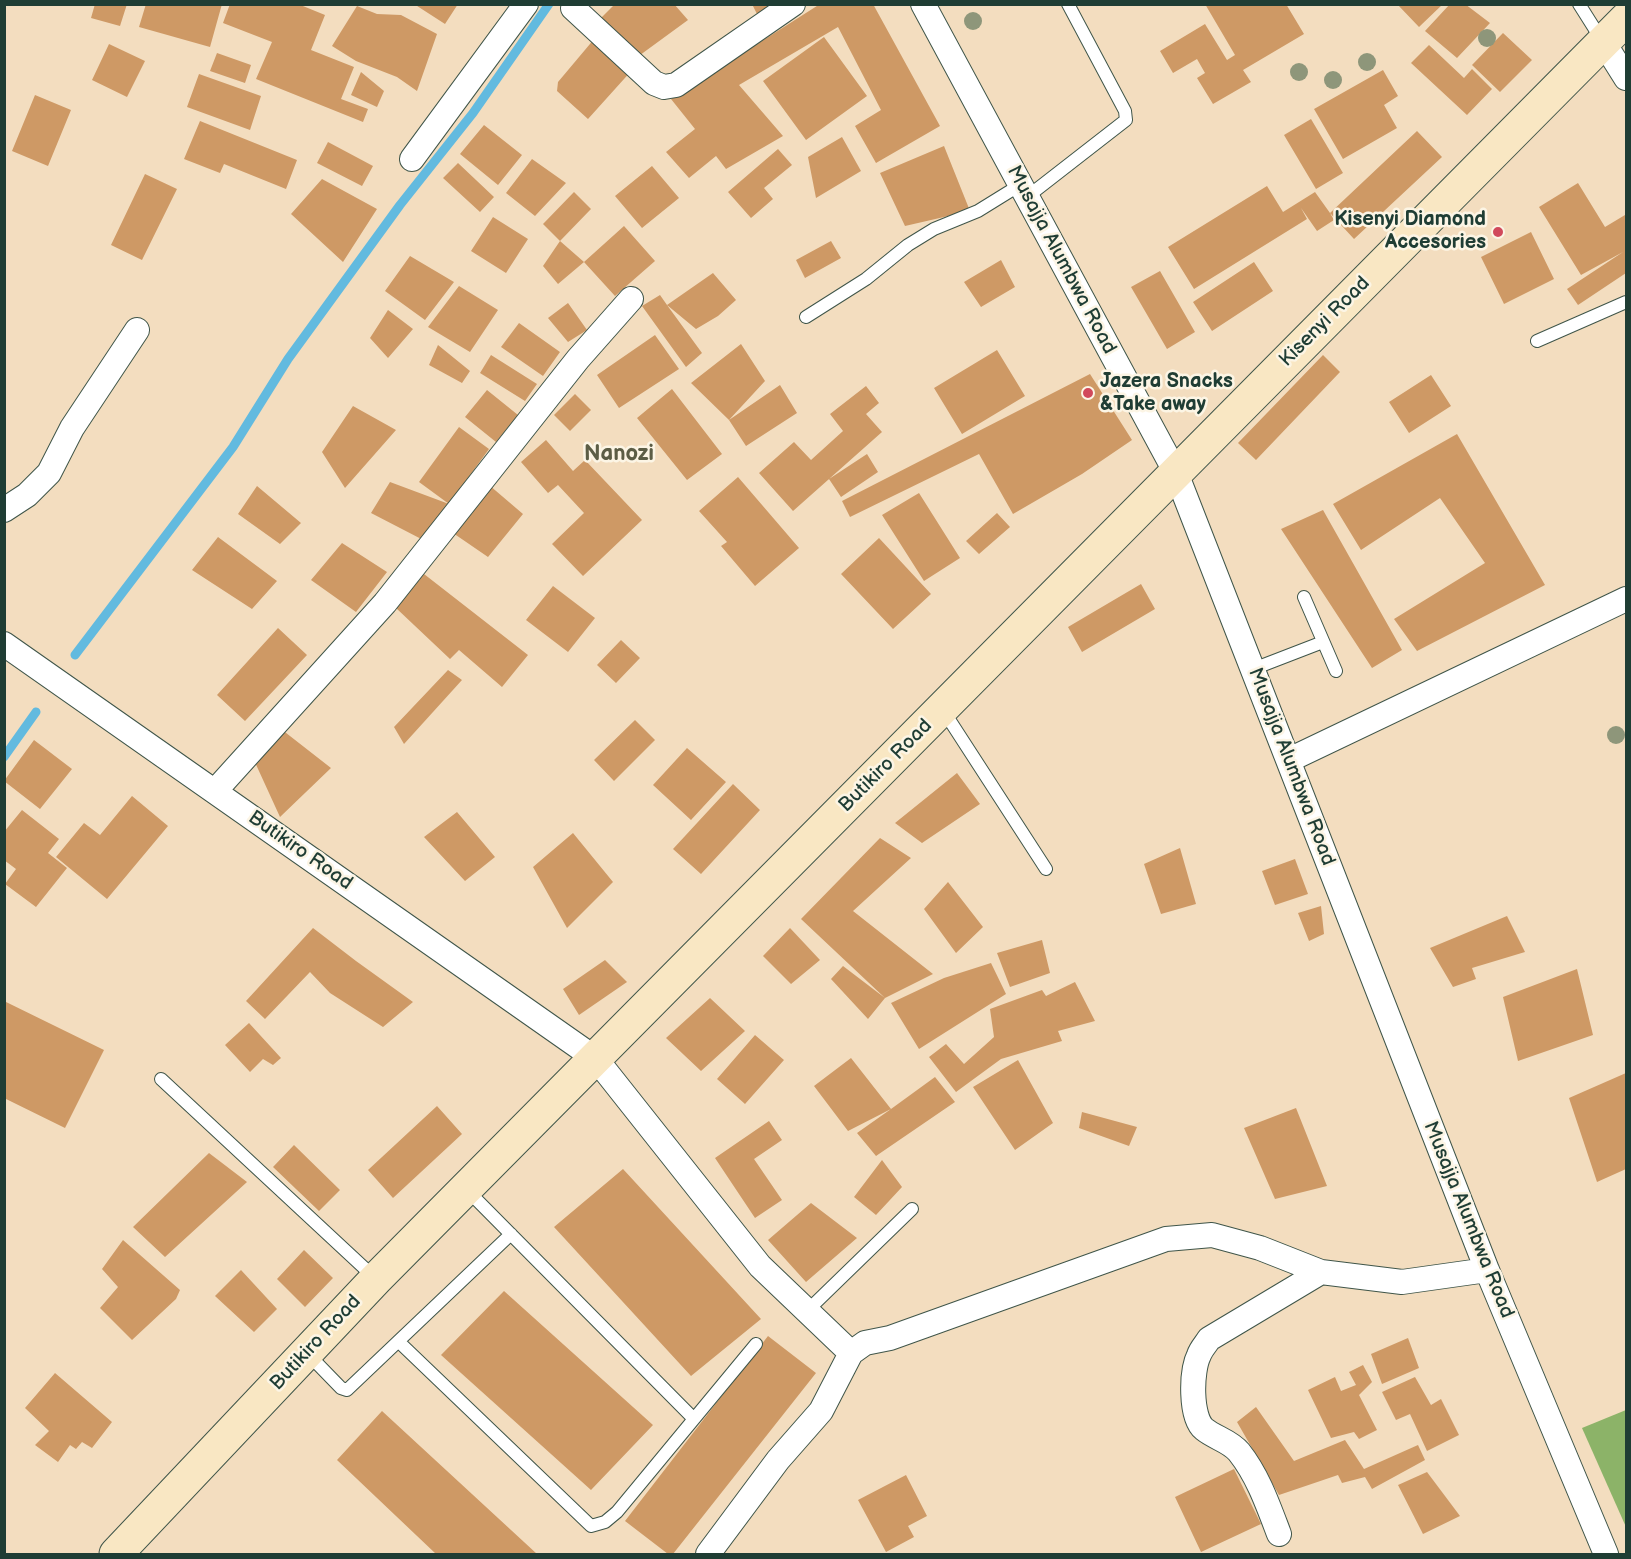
<!DOCTYPE html>
<style>
body{margin:0}
#map{position:relative;width:1631px;height:1559px;overflow:hidden;background:#f3ddbf;font-family:"Balsamiq Sans",sans-serif}
canvas{display:block}
.frame{position:absolute;inset:0;border:6px solid #1f3d34;pointer-events:none}
</style>
<div id="map">
<canvas width="1631" height="1559"></canvas>
<div class="frame"></div>
</div>
<script>
const ctx = document.querySelector('canvas').getContext('2d');
ctx.lineJoin = 'round';
function fill(path, color) { ctx.fillStyle = color; ctx.fill(path, 'evenodd'); }
function trace(path, color, width, dash) { ctx.strokeStyle = color; ctx.lineWidth = width; ctx.lineCap = dash ? 'butt' : 'round'; ctx.setLineDash(dash || []); ctx.stroke(path); }
function label(font, color, halo, rows, align = 'center') {
  ctx.font = font + ' "Balsamiq Sans",sans-serif'; ctx.lineWidth = 5; ctx.setLineDash([]); ctx.textBaseline = 'middle'; ctx.strokeStyle = halo; ctx.fillStyle = color; for (const [text, x, y, turn = 0] of rows) {
    ctx.save(); ctx.translate(x, y); ctx.rotate((+turn || 0) * Math.PI / 180); ctx.textAlign = isNaN(turn) ? turn : align; if (halo) ctx.strokeText(text, 0, 0); ctx.fillText(text, 0, 0); ctx.restore();
  }
}
fill(new Path2D(`
 M1626,1410V1527L1582,1428Z`), '#8cb368');
trace(new Path2D(`
 M75,655L233,447L288,359L400,205L473,113L549,4
 M4,757L36,712`), '#62badf', 9);
fill(new Path2D(`
 M95,4H127L120,26L91,18Z
 M146,4H222L210,47L139,27Z
 M230,4H298L325,15L311,50L354,67L341,99L368,109L363,122L256,79L272,42L223,23Z
 M414,4H458L445,24Z
 M615,4H674L688,20L636,58L597,22Z
 M752,4H778L758,16Z
 M820,4H873L940,126L876,163L855,126L881,110L838,27L739,85L783,136L726,169L716,156L689,178L666,152L695,129L671,99Z
 M1205,4H1286L1304,34L1243,70L1251,82L1213,104L1197,78L1205,73L1197,59L1173,73L1160,51L1205,24L1227,60L1235,55Z
 M1397,4H1443L1419,27Z
 M1450,4H1465L1490,23L1457,58L1425,31Z
 M357,6L377,14L401,15L437,34L417,91L397,77L356,61L332,46Z
 M1503,33L1532,60L1500,92L1472,65Z
 M824,37L867,96L806,140L763,81Z
 M595,38L633,69L588,119L557,91L558,82Z
 M109,44L145,61L127,97L92,80Z
 M1429,45L1464,78L1472,69L1492,89L1467,115L1411,63Z
 M217,53L251,65L245,83L210,71Z
 M1383,70L1398,96L1384,105L1397,128L1343,159L1314,109Z
 M361,72L384,91L377,107L351,95Z
 M199,74L261,96L250,130L187,107Z
 M35,95L71,110L48,166L12,151Z
 M1311,119L1343,173L1316,189L1284,135Z
 M200,121L297,160L286,189L224,164L220,173L184,159Z
 M484,125L522,155L498,185L460,154Z
 M1417,131L1442,157L1354,239L1330,213L1334,220L1317,231L1301,208L1307,219L1194,289L1168,247L1267,186L1283,212L1315,192L1330,213Z
 M842,137L861,171L816,198L808,157Z
 M328,142L373,166L362,186L317,163Z
 M944,146L970,211L905,226L880,173Z
 M778,149L792,165L764,188L773,199L751,218L728,192Z
 M532,159L566,183L535,216L506,193Z
 M458,163L494,197L480,212L443,178Z
 M652,166L679,198L642,228L615,196Z
 M145,174L177,189L142,260L111,245Z
 M322,179L377,209L343,262L291,214Z
 M1578,183L1605,227L1625,215L1626,217V273L1578,305L1567,289L1623,252L1581,275L1539,207Z
 M574,192L591,209L560,241L584,262L624,226L655,261L615,296L584,262L558,284L543,266L560,241L543,224Z
 M493,217L528,239L506,273L471,251Z
 M1531,232L1554,279L1504,304L1481,257Z
 M831,241L841,258L805,278L796,260Z
 M410,256L454,282L425,320L385,291Z
 M1001,260L1015,287L981,307L964,282Z
 M1254,262L1273,291L1212,331L1193,302Z
 M1160,271L1195,332L1167,349L1131,287Z
 M713,273L736,300L718,316L696,329L667,305L702,353L686,367L642,306L660,295L667,305Z
 M459,286L498,310L470,352L428,327Z
 M568,303L587,330L568,342L548,318Z
 M388,310L413,329L388,358L370,338Z
 M519,323L560,352L543,376L501,347Z
 M655,335L679,369L619,408L597,375Z
 M741,344L765,381L729,420L691,383Z
 M438,345L470,371L462,383L429,365Z
 M997,350L1025,396L962,434L934,388Z
 M491,355L537,384L525,401L480,373Z
 M1323,355L1340,372L1256,460L1238,443Z
 M1090,374L1132,440L1082,474L1013,514L979,454L850,517L842,501Z
 M1431,375L1451,406L1409,433L1389,402Z
 M780,385L797,413L746,446L729,420Z
 M866,386L879,403L866,414L882,432L793,511L759,473L794,442L811,460L843,431L830,414Z
 M672,389L722,454L687,480L637,418Z
 M487,390L518,415L496,442L465,417Z
 M575,394L591,410L570,431L554,415Z
 M353,406L396,430L345,488L322,452Z
 M459,427L489,449L449,504L419,482Z
 M1457,434L1545,585L1417,651L1394,619L1485,563L1440,498L1361,550L1333,504Z
 M546,440L573,471L585,460L642,520L583,576L552,544L584,513L558,485L548,493L521,462Z
 M867,454L878,472L841,497L829,479Z
 M738,477L799,548L755,586L721,546L727,542L699,511Z
 M390,482L449,504L429,543L371,513Z
 M489,485L523,514L488,557L453,533Z
 M257,486L301,523L280,544L238,514Z
 M919,493L960,558L924,581L882,515Z
 M1323,510L1402,650L1372,668L1281,529Z
 M997,513L1010,527L979,554L966,541Z
 M218,537L277,581L252,609L192,570Z
 M879,538L931,594L893,629L841,574Z
 M342,543L387,572L356,612L311,580Z
 M424,574L528,655L502,687L459,650L450,659L396,608Z
 M1141,584L1155,609L1082,652L1068,627Z
 M553,586L595,618L568,652L526,620Z
 M278,628L307,655L245,721L217,695Z
 M621,640L640,658L616,683L597,665Z
 M448,670L462,680L404,744L394,727Z
 M635,720L655,740L614,781L594,760Z
 M281,729L331,768L280,817L253,758Z
 M34,740L72,769L40,809L4,781Z
 M687,748L726,782L691,820L653,785Z
 M957,773L980,804L922,843L895,823Z
 M733,784L760,810L701,874L673,849Z
 M132,796L168,826L107,899L56,857L84,823L100,835Z
 M22,810L59,839L48,853L67,868L36,907L5,884L16,869L4,860V832Z
 M457,812L495,857L465,881L424,837Z
 M573,833L613,882L567,928L533,867Z
 M880,838L911,858L853,911L933,974L885,998L868,1019L831,979L843,966L885,998L801,919Z
 M1180,848L1196,904L1161,914L1144,864Z
 M1295,859L1308,894L1275,905L1262,871Z
 M948,882L983,927L956,953L924,909Z
 M1321,906L1324,934L1309,941L1298,913Z
 M1507,916L1525,952L1472,968L1476,979L1453,987L1430,948Z
 M313,928L356,961L413,1002L383,1027L330,993L310,972L265,1019L246,1001Z
 M790,928L820,960L791,984L763,956Z
 M1042,940L1050,973L1010,987L997,953Z
 M605,960L627,982L579,1015L563,989Z
 M991,963L1006,994L919,1049L891,1003L944,978Z
 M1577,969L1593,1035L1518,1061L1503,997Z
 M1075,982L1095,1021L1058,1031L1062,1041L1001,1059L956,1092L929,1057L946,1044L964,1064L994,1037L990,1009L1042,990L1046,996Z
 M710,998L745,1031L701,1071L666,1038Z
 M4,1001L104,1050L65,1128L4,1098Z
 M249,1023L281,1058L273,1065L263,1059L250,1072L225,1045Z
 M755,1035L784,1060L745,1104L717,1079Z
 M851,1058L891,1109L935,1077L955,1102L876,1156L857,1133L891,1109L848,1131L814,1086Z
 M1018,1060L1053,1123L1015,1150L973,1087Z
 M1626,1073V1169L1597,1182L1569,1098Z
 M437,1106L462,1134L393,1198L368,1170Z
 M1296,1108L1327,1186L1275,1199L1244,1128Z
 M1082,1112L1137,1127L1129,1146L1079,1128Z
 M769,1121L782,1140L754,1159L782,1200L755,1218L715,1158Z
 M294,1145L340,1190L319,1211L273,1167Z
 M209,1153L247,1182L165,1257L133,1227Z
 M882,1160L902,1187L876,1215L854,1197Z
 M623,1169L761,1319L691,1376L554,1227Z
 M811,1203L857,1238L806,1282L768,1240Z
 M123,1240L180,1290L176,1299L132,1340L100,1308L118,1287L102,1269Z
 M304,1250L333,1278L305,1307L277,1279Z
 M241,1270L277,1309L254,1332L215,1296Z
 M504,1291L653,1425L591,1490L441,1355Z
 M768,1336L816,1373L673,1554H668L625,1521Z
 M1408,1338L1419,1368L1382,1384L1371,1354Z
 M1363,1365L1372,1382L1359,1395L1377,1430L1359,1439L1354,1432L1331,1438L1308,1390L1335,1377L1341,1391L1356,1385L1349,1372Z
 M55,1373L112,1422L92,1448L82,1442L76,1449L70,1445L58,1462L35,1445L49,1431L25,1408Z
 M1415,1377L1431,1405L1441,1399L1459,1435L1427,1451L1410,1414L1396,1420L1382,1392Z
 M1256,1407L1294,1461L1345,1440L1364,1469L1418,1445L1425,1460L1372,1489L1365,1477L1342,1483L1338,1475L1279,1495L1237,1422Z
 M382,1411L537,1554H436L337,1460Z
 M1234,1469L1261,1524L1201,1552L1175,1497Z
 M1427,1472L1460,1516L1423,1534L1398,1485Z
 M906,1475L927,1516L908,1526L914,1537L886,1552L858,1500Z`), '#ce9965');
const lane = new Path2D(`
 M1579,4L1603,42
 M1027,197L1126,120L1125,111L1068,4
 M806,317L866,279L908,245L934,229L978,211L1020,185
 M1537,341L1626,302
 M1304,597L1336,671
 M1253,669L1323,642
 M943,710L1046,869
 M161,1079L375,1278
 M467,1190L694,1419
 M807,1311L912,1209
 M399,1342L591,1526L605,1522L617,1512L756,1344
 M307,1353L341,1388L347,1390L511,1234`);
const street = new Path2D(`
 M923,4L1176,473L1487,1270L1606,1554
 M573,8L654,83L664,87L676,85L793,4
 M1604,43L1626,78
 M412,159L526,4
 M4,510L27,495L49,473L72,428L137,330
 M4,644L596,1059L760,1266L851,1353L865,1343L890,1338L1166,1239L1212,1235L1260,1248L1321,1272L1402,1282L1487,1270
 M1289,760L1626,599
 M215,791L385,603L578,359L631,299
 M1279,1534C1268,1505 1258,1476 1239,1452C1230,1441 1215,1438 1204,1429C1190,1417 1191,1371 1199,1355C1201,1349 1206,1344 1209,1339L1321,1272
 M708,1554L778,1460L821,1411L851,1353`);
const secondary = new Path2D(`
 M116,1554L376,1279L1626,19`);
trace(lane, '#3f5549', 14);
trace(street, '#3f5549', 26);
trace(secondary, '#3f5549', 35);
trace(lane, '#fff', 12);
trace(street, '#fff', 24);
trace(secondary, '#f9e7c3', 33);
ctx.fillStyle = '#8e967a';
for (const [x, y] of [
 [973,21],
 [1487,38],
 [1367,62],
 [1299,72],
 [1333,80],
 [1616,735]
]) { ctx.beginPath(); ctx.arc(x, y, 9, 0, 2 * Math.PI); ctx.fill(); }
for (const [x, y, r, color] of [
 [1498,232,6,"#d1495b"],
 [1088,393,6,"#d1495b"]
]) { const dot = new Path2D(); dot.arc(x, y, r, 0, 2 * Math.PI); ctx.fillStyle = color; ctx.fill(dot); trace(dot, '#fcf5e5', 2); }
label('bold 20px', '#1f3d34', '#fcf5e5', [
 ["Kisenyi Diamond",1486,220],
 ["Accesories",1486,243],
 ["Jazera Snacks",1100,382,"left"],
 ["&Take away",1100,405,"left"]
], 'right');
label('20px', '#1f3d34', '#fcf5e5', [
 ["Musajja Alumbwa Road",1061,260,62],
 ["Kisenyi Road",1325,322,-45],
 ["Butikiro Road",886,766,-45],
 ["Musajja Alumbwa Road",1291,767,69],
 ["Butikiro Road",300,851,35],
 ["Musajja Alumbwa Road",1468,1220,68],
 ["Butikiro Road",316,1343,-47]
]);
label('bold 22px', '#5c5d45', '#fcf5e5', [
 ["Nanozi",619,454]
]);
</script>
